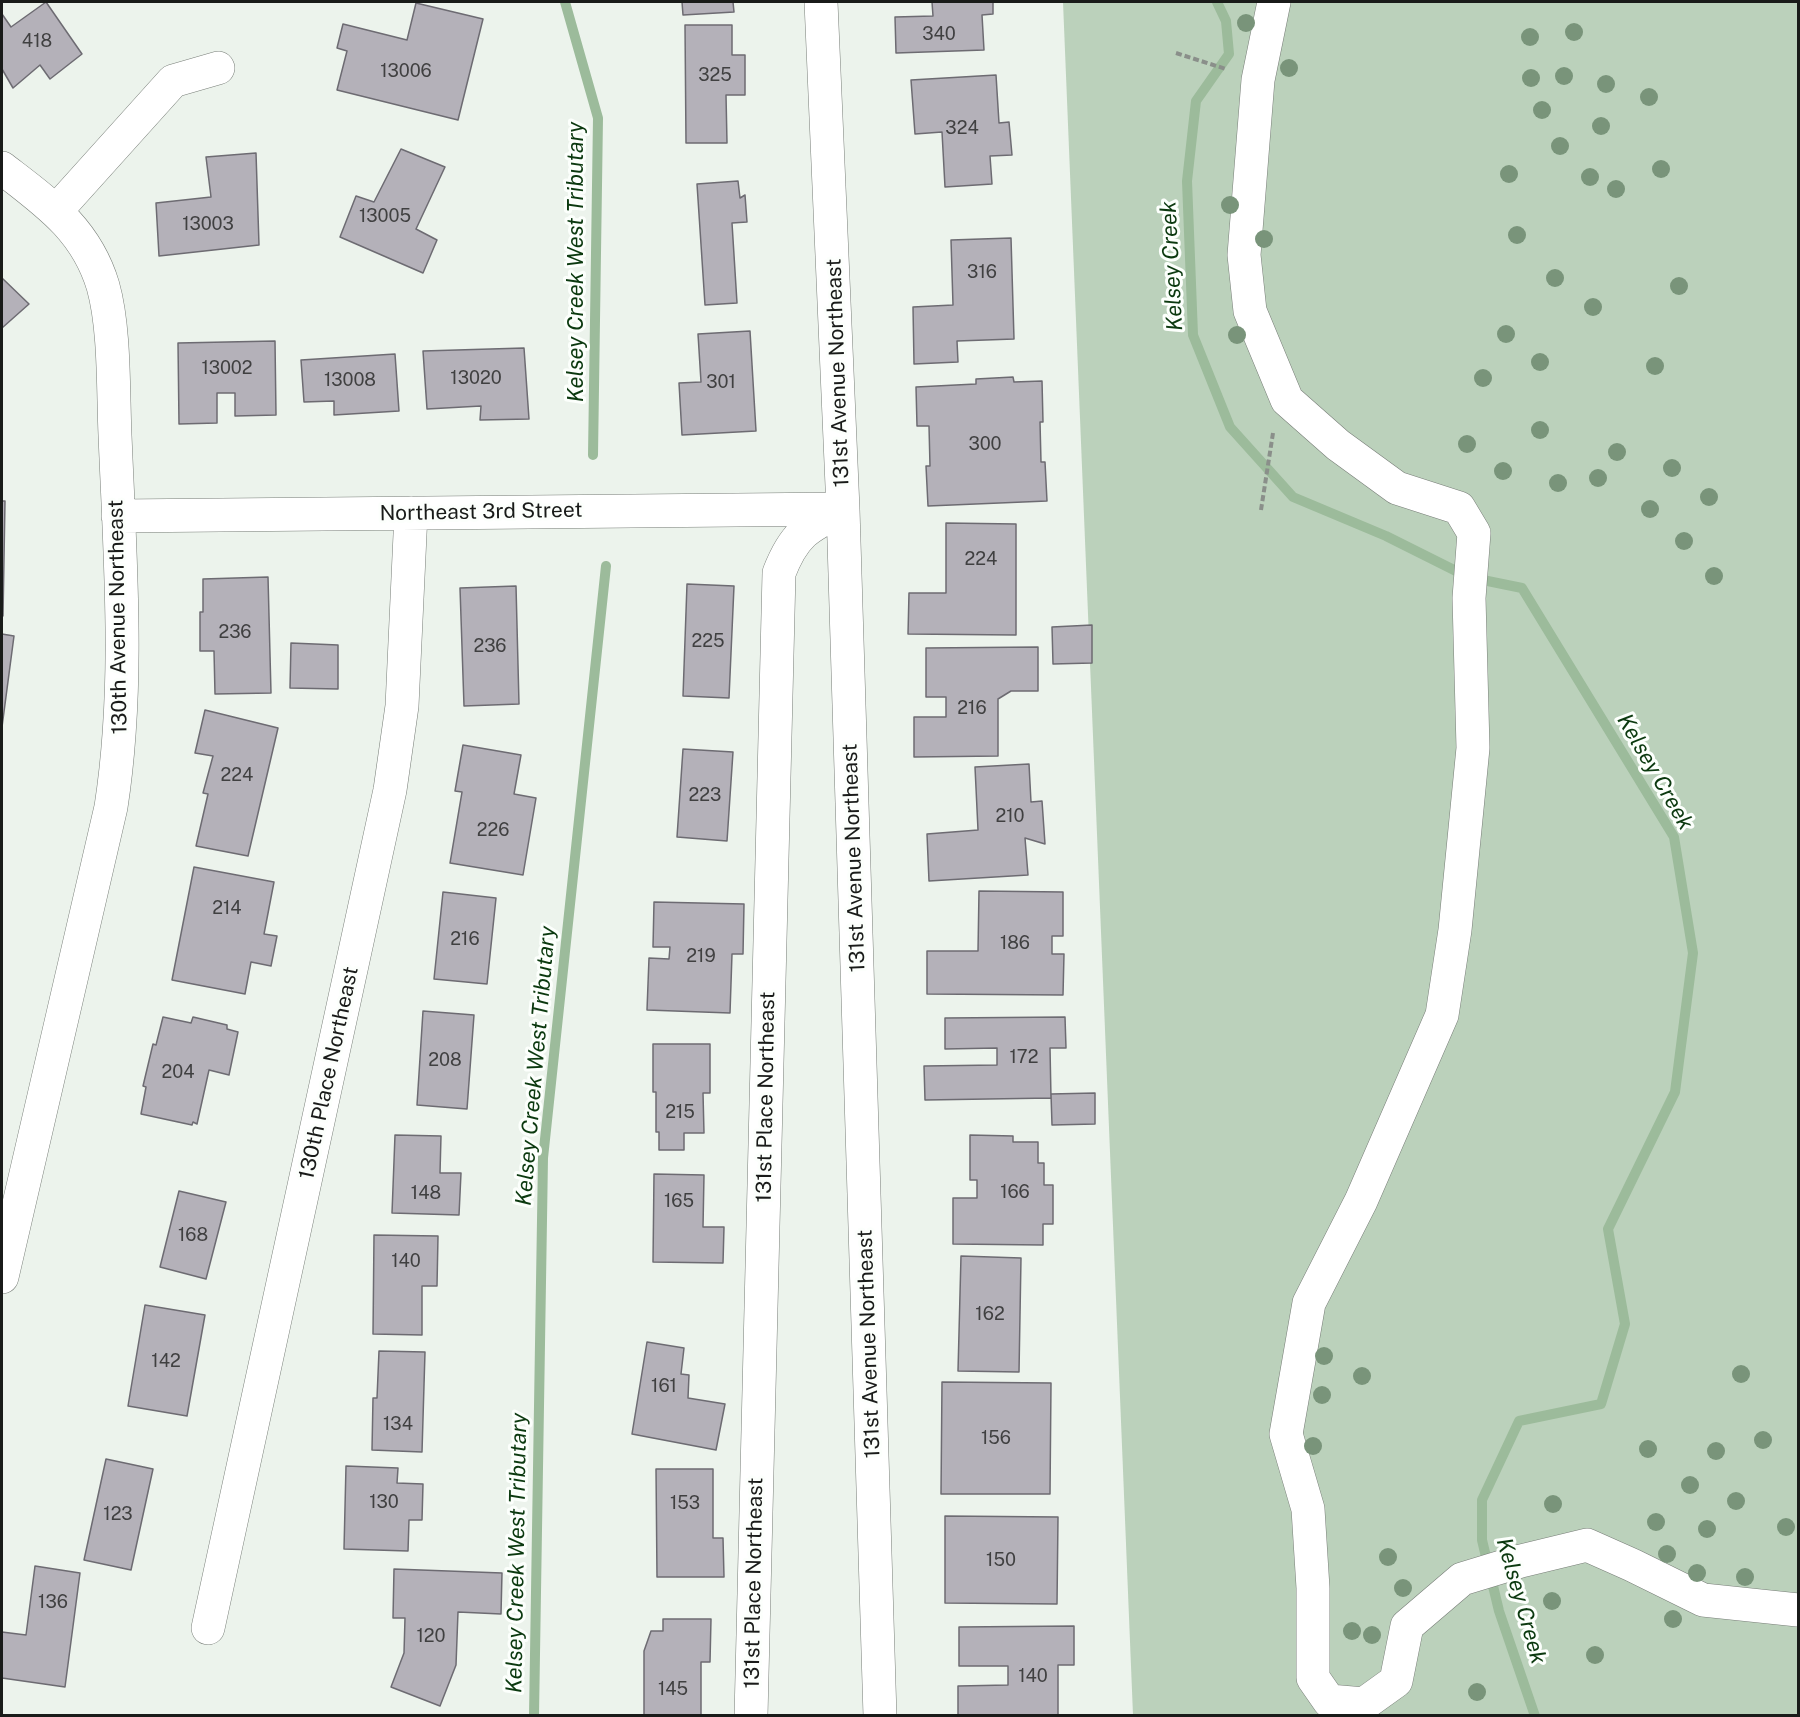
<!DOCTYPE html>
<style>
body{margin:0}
#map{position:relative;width:1800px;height:1717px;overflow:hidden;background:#ecf3ec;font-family:"Public Sans",sans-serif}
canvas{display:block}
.frame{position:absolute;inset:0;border:3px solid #191b19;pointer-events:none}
</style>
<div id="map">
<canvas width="1800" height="1717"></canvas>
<div class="frame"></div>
</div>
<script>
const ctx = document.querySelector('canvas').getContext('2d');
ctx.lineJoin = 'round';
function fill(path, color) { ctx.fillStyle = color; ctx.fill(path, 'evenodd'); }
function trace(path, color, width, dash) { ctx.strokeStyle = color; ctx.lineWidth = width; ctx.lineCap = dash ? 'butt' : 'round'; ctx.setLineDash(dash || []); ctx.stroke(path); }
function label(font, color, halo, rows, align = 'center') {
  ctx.font = font + ' "Public Sans",sans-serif'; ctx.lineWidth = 6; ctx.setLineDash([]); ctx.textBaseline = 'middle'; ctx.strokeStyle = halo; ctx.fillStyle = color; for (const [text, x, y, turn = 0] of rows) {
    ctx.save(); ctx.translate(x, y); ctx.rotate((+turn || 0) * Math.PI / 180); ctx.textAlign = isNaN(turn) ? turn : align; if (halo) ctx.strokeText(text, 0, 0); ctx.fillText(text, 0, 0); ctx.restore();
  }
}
fill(new Path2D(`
 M1063,2H1798V1715H1133Z`), '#bbd1bb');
trace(new Path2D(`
 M565,2L598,118L593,455
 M1217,2L1226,21L1229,54L1196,101L1187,181L1193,335L1230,427L1293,497L1386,536L1468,577L1522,588L1674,837L1693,953L1675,1092L1608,1229L1625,1324L1601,1404L1519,1421L1482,1500V1540L1499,1611L1535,1716
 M534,1716L543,1158L606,566`), '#9cbb9b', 10);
const building = new Path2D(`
 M46,2L82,54L50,79L40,65L13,88L2,69V14L11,27Z
 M682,2H733L734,12L683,15Z
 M932,2H993V14L982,15L984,50L896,53L895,17L933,16Z
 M416,3L483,19L458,120L337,90L347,51L337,48L343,24L407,40Z
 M685,25H732V55H745V95H726L727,143H686Z
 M996,75L999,123L1009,122L1012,155L990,156L992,184L945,187L942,132L915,134L911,80Z
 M401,149L445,167L416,229L437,240L423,273L340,237L356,196L374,202Z
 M256,153L259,245L159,256L156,203L211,197L206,157Z
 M738,181L740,198L745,195L747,222L732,223L737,303L705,305L697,184Z
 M1011,238L1014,339L957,341L958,362L914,364L913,307L953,305L951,240Z
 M2,278L29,304L2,328Z
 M750,331L756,431L682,435L679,383L701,382L698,334Z
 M275,341L276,415L235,416V393H217V423L179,424L178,343Z
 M524,348L529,419L480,420L481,406L427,409L423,351Z
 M395,354L399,411L334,415V401L304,402L301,360Z
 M1013,377L1014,382L1042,381L1043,422H1040L1041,462H1045L1047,501L928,506L926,466H930L929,426H917L916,387L976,384V379Z
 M2,501H5L3,616H2Z
 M946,523L1016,524V635L908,634L909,593H946Z
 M268,577L271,693L215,694L214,651H200V612H203V579Z
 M687,584L734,586L729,698L683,696Z
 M516,586L519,704L464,706L460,588Z
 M1092,625V663L1053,664L1052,627Z
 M2,634L14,636L2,727Z
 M291,643L338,645V689L290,688Z
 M1038,647V691H1011L998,699V756L914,757V717H946V697H926V648Z
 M205,710L278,728L248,856L196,846L208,794L203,793L213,756L195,753Z
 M463,745L521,755L514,794L536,798L523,875L450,863L462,792L455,791Z
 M683,749L733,752L727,841L677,837Z
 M1029,764L1031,802L1042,801L1045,844L1025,838L1028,875L929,881L927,834L978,830L975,767Z
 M194,867L274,882L264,934L277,936L271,966L251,962L245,994L172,980Z
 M979,891L1063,892V936H1052V954H1064L1063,995L927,994V951H978Z
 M443,892L496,898L487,984L434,979Z
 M654,902L744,904L743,954H732L730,1013L647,1010L649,958L669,959L670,947H653Z
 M423,1011L474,1015L467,1109L417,1105Z
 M163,1017L191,1023L193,1017L227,1025V1029L238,1032L229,1075L209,1070L197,1124L193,1122L192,1125L141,1114L146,1087L143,1086L153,1044L156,1045Z
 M1065,1017L1066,1048H1050L1051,1098L925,1100L924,1066L997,1065V1048L945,1049V1018Z
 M653,1044H710V1093H703L704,1133H684V1150H659V1132H656V1092H653Z
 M1095,1093V1124L1052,1125L1051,1094Z
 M395,1135L441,1136L440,1173H461L459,1215L392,1213Z
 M970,1135L1013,1136V1142H1038V1163H1044V1185H1053V1224H1043V1245L953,1244V1198H977V1180H970Z
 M654,1174L704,1175L703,1227H724L723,1263L653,1262Z
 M179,1191L226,1202L206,1279L160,1267Z
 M374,1235L438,1236L437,1286H422V1335L373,1334Z
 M961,1256L1021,1258L1019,1372L958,1371Z
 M145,1305L205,1315L187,1416L128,1406Z
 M647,1342L684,1348L681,1374L689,1375L688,1398L725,1404L716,1450L632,1434Z
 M379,1351L425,1352L422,1452L372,1450L373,1398H377Z
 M942,1382L1051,1383L1050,1494H941Z
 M106,1459L153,1469L131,1570L84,1560Z
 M346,1466L398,1468L397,1483L423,1484L422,1520H409L408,1551L344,1549Z
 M656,1469H713V1538H723L724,1577H657Z
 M945,1516L1058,1517L1057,1604L945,1603Z
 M35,1566L80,1573L65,1687L2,1678V1632L26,1635Z
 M394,1569L502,1573L501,1614L458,1612L456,1665L440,1706L391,1687L404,1653L405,1618H393Z
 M663,1619H711L710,1662H701V1716H644V1651L651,1631H663Z
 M1074,1626V1665H1058V1716H958V1686L1008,1685V1666H959V1627Z`);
fill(building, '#b4b1b9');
trace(building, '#6d6b72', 1.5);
const minor = new Path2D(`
 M821,2L843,509L880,1716
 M1274,2L1258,80L1244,255L1250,311L1287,400L1338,445L1397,488L1459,508L1474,533L1469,598L1473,748L1455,930L1442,1015L1361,1201L1309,1303L1286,1434L1308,1509L1313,1588V1678L1329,1701L1364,1704L1396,1681L1407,1626L1462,1579L1521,1561L1587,1545L1632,1565L1703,1600L1798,1610
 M2,168C46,202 86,229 103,286C115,328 113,391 115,435C120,559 130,684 111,807L2,1277
 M56,211L173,81L218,68
 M118,516L839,509
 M208,1628L390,790L402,706L411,513
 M751,1716L779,573C794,534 807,527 843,509`);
trace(minor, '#787e78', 34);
trace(new Path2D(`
 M1176,53L1226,69
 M1261,510L1273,433`), '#8a8f8a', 4, [6, 3]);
trace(minor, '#fff', 33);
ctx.fillStyle = '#79947a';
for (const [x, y] of [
 [1246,23],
 [1574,32],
 [1530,37],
 [1289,68],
 [1564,76],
 [1531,78],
 [1606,84],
 [1649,97],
 [1542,110],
 [1601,126],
 [1560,146],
 [1661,169],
 [1509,174],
 [1590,177],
 [1616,189],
 [1230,205],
 [1517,235],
 [1264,239],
 [1555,278],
 [1679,286],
 [1593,307],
 [1506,334],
 [1237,335],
 [1540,362],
 [1655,366],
 [1483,378],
 [1540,430],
 [1467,444],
 [1617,452],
 [1672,468],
 [1503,471],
 [1598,478],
 [1558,483],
 [1709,497],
 [1650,509],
 [1684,541],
 [1714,576],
 [1324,1356],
 [1741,1374],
 [1362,1376],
 [1322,1395],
 [1763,1440],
 [1313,1446],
 [1648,1449],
 [1716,1451],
 [1690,1485],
 [1736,1501],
 [1553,1504],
 [1656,1522],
 [1786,1527],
 [1707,1529],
 [1667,1554],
 [1388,1557],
 [1697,1573],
 [1745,1577],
 [1403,1588],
 [1552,1601],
 [1673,1619],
 [1352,1631],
 [1372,1635],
 [1595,1655],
 [1477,1692]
]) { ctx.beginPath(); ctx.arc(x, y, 9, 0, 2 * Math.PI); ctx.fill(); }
label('18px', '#404041', null, [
 ["340",939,34],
 ["418",37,41],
 ["13006",406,71],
 ["325",715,75],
 ["324",962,128],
 ["13005",385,216],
 ["13003",208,224],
 ["316",982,272],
 ["13002",227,368],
 ["13020",476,378],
 ["13008",350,380],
 ["301",721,382],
 ["300",985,444],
 ["224",981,559],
 ["236",235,632],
 ["225",708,641],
 ["236",490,646],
 ["216",972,708],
 ["224",237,775],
 ["223",705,795],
 ["210",1010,816],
 ["226",493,830],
 ["214",227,908],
 ["216",465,939],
 ["186",1015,943],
 ["219",701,956],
 ["172",1024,1057],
 ["208",445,1060],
 ["204",178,1072],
 ["215",680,1112],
 ["166",1015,1192],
 ["148",426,1193],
 ["165",679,1201],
 ["168",193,1235],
 ["140",406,1261],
 ["162",990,1314],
 ["142",166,1361],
 ["161",664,1386],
 ["134",398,1424],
 ["156",996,1438],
 ["130",384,1502],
 ["153",685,1503],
 ["123",118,1514],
 ["150",1001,1560],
 ["136",53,1602],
 ["120",431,1636],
 ["140",1033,1676],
 ["145",673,1689]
]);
label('21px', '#191b19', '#fcfffc', [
 ["131st Avenue Northeast",838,373,-92],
 ["Northeast 3rd Street",481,512,-1],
 ["130th Avenue Northeast",118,617,-91],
 ["131st Avenue Northeast",854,858,-92],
 ["130th Place Northeast",329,1073,-78],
 ["131st Place Northeast",766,1097,-89],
 ["131st Avenue Northeast",869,1344,-92],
 ["131st Place Northeast",754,1583,-89]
]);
label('italic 22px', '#0b390f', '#fcfffc', [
 ["Kelsey Creek West Tributary",576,262,-90],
 ["Kelsey Creek",1172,266,-93],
 ["Kelsey Creek",1655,772,60],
 ["Kelsey Creek West Tributary",536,1066,-85],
 ["Kelsey Creek West Tributary",517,1553,-89],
 ["Kelsey Creek",1521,1601,74]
]);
</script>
